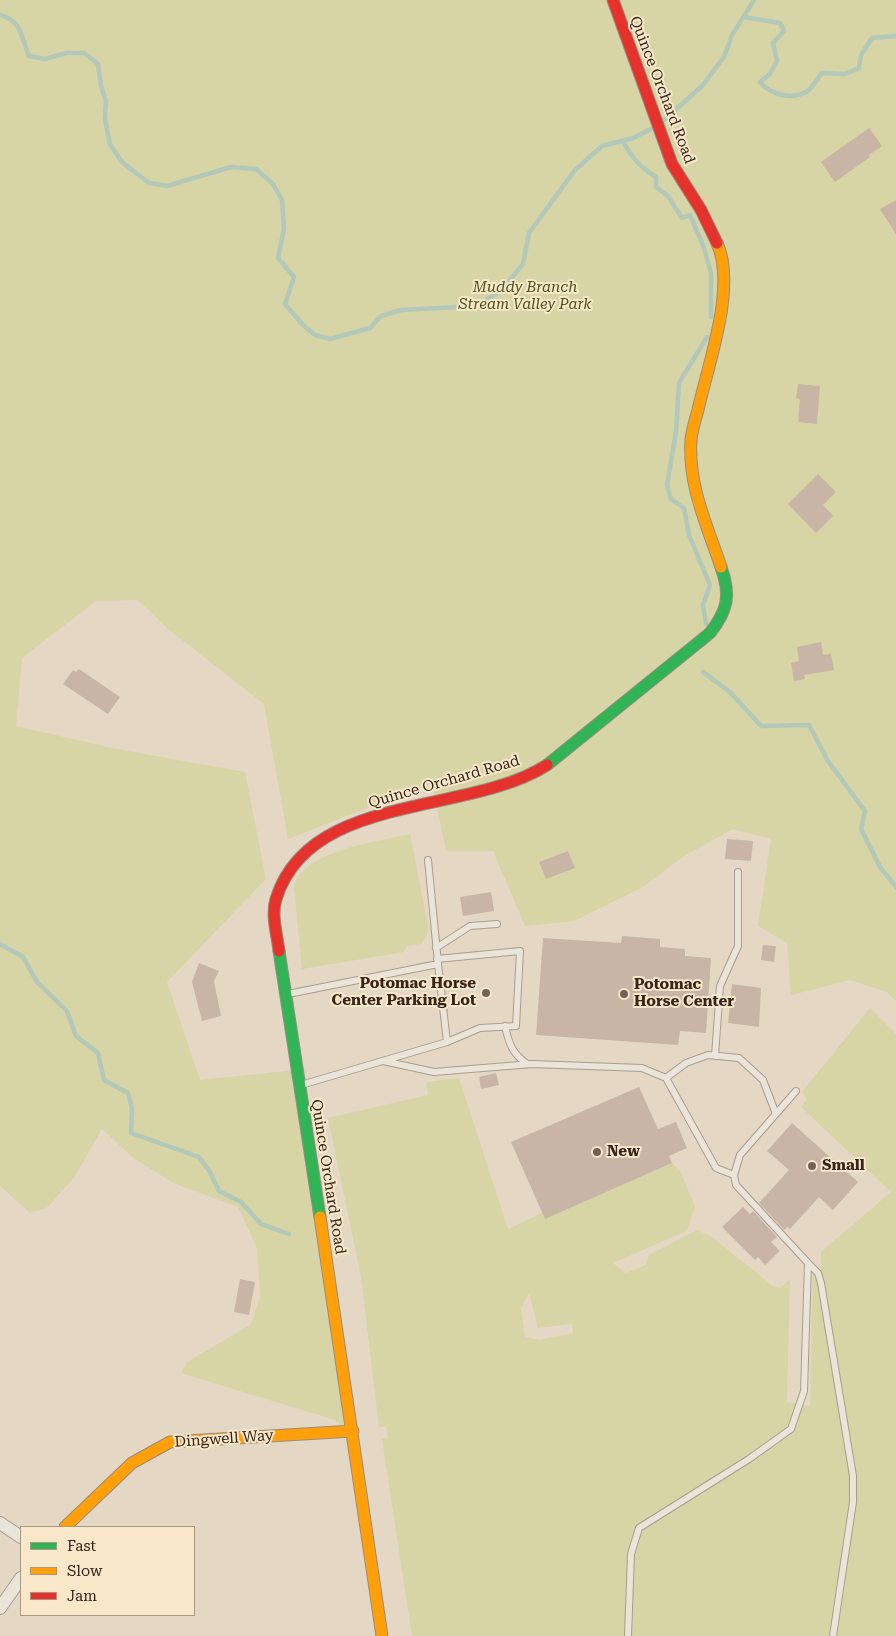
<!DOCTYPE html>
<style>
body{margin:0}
#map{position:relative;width:896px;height:1636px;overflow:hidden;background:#e4d8c5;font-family:"Roboto Serif",serif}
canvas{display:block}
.legend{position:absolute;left:20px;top:1526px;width:175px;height:90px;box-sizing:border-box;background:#f8e7c8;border:1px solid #aa9982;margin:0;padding:6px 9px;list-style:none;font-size:15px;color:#362419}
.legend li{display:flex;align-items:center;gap:10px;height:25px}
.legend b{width:25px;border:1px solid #aa9982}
</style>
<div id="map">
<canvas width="896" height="1636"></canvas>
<ul class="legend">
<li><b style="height:6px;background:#30b455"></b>Fast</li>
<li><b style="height:6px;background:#ff9f0a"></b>Slow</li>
<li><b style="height:6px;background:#e5322d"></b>Jam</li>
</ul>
</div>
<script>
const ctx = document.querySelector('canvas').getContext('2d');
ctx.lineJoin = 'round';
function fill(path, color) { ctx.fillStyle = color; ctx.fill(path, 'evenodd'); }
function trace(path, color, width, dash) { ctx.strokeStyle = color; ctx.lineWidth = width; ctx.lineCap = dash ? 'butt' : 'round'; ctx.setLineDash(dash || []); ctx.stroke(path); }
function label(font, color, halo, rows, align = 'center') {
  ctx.font = font + ' "Roboto Serif",serif'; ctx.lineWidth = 4; ctx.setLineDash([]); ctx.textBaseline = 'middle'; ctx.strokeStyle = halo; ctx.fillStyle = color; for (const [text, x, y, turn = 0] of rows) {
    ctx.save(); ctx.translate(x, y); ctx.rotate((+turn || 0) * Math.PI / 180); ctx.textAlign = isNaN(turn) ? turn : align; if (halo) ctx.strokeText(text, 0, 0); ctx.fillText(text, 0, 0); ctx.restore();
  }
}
fill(new Path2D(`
 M0,0H896V1001L887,992L850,980L791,995L787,943L758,926L771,839L733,829L684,856L643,887L574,921L525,926L493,851H446L432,783L288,839L264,704L168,629L138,600L96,601L22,658L16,726L117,749L245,772L266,879L167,982L200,1080L296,1070L354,1437L335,1420L181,1373L187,1362L250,1325L260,1298L257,1248L238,1207L173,1183L132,1157L102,1129L75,1176L48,1207L30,1213L0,1186Z
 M410,834L429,930L422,944L407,946L404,952L302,969L294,888C300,851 380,841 410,834Z
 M870,1008L896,1034V1636H412L382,1439L388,1438L386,1427H379L361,1277L328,1118L428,1095L426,1082L459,1078L508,1229L542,1213L545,1219L672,1163L680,1171L695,1206L688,1228L684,1232L613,1263L626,1273L646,1265L649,1255L697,1230L712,1237L773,1286L780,1288L790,1279L787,1402L810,1406L813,1272L821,1267V1252L891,1192L801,1107L807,1099L802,1092ZM529,1293L538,1328L572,1324L573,1333L540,1340L525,1337L521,1309Z`), '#d7d4a5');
trace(new Path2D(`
 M0,15C23,21 21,38 29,56L45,59L66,53H84L98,64L101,86L106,101L105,119L110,144L122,162L149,183L167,186L231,167L256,169L273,184L282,200L284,229L278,258L294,277L285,304L303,325L315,335L330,339L370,328L381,316L401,310L476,306L501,291L523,264L529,233L575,170L602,146L633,138L655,127
 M744,17L780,23L784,31L773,43L777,61L770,74L760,82C771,95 795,102 810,89C814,85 818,78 822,73L845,74L859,68L861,55L872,38L896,36
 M661,123L702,86L724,57L732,35L754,0
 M623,141C631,157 640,167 656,177V187L668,196L682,218L690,215L704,248L711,273V317
 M706,624L703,605L710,585L689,535L684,508L671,499L667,485L676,432L679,383L707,337
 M703,672L730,692L761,726L809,725L828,761L865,811L861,829L880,867L896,887
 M0,944L23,957L37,982L67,1011L76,1036L98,1053L104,1080L128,1093L132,1108L131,1133L199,1157L210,1172L219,1191L241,1202L261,1224L289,1234`), '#b2c8b9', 4.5);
fill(new Path2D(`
 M869,128L882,146L869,155L870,157L835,182L821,162Z
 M896,200V234L880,209Z
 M798,384L820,386L817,424L798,422L800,399L796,398Z
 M818,474L836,492L823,505L833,516L816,533L788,504Z
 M821,642L823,655L831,654L834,670L804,675L805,679L794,681L791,663L799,661L797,647Z
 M79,669L120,697L108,714L63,684L73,670L76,672Z
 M727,839L753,841L751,861L725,859Z
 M568,851L575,868L546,879L539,862Z
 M491,892L494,911L463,916L460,897Z
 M622,936L660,939V947L685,949V956L711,958L706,1033L680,1031L678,1045L536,1035L543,938L621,943Z
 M763,945L776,946L774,962L761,960Z
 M199,963L219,971L214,981L221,1016L202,1021L192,982Z
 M732,984L761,988L759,1027L728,1023Z
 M496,1073L499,1085L481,1089L479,1077Z
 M639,1087L658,1129L676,1122L687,1148L669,1156L672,1163L545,1219L511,1142Z
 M792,1123L858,1182L833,1210L819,1197L790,1229L787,1227L784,1230L759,1203L789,1170L767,1151Z
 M743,1207L750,1214L753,1211L777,1237L771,1242L780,1251L765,1265L758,1257L755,1260L722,1227Z
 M240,1279L255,1282L249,1315L234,1312Z`), '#c8b5a6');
const lane = new Path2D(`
 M428,860L438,963
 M436,948L470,926L497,924
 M437,959L520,951L516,1026L480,1028L447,1042
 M288,994L438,964L447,1042L301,1085
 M505,1026C509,1044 512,1053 527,1064
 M715,1056L720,986L738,946V872
 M383,1061L434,1072L532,1064L642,1068L666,1078L716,1168L734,1175
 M666,1078L686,1063L708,1055L739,1058L763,1080L776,1114
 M808,1263L818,1273L821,1283L853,1476V1502L833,1636
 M628,1636L631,1554L639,1528L749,1459L791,1429L804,1391L808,1263L736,1185L734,1175L740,1155L796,1091`);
const street = new Path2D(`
 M0,1523L21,1537
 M0,1608L21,1578`);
const fast = new Path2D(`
 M547,765L710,633C728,610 731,595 721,567
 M279,951L320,1217`);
const slow = new Path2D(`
 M717,243C737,287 708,364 698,410C695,420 692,430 691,440C688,486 707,525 721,567
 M320,1217L382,1636
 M65,1527L132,1463L170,1442L353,1431`);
const jam = new Path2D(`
 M613,0L672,164L701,210L717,243
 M279,951C277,934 271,915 276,899C309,792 468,816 547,765`);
trace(lane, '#a89d90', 8);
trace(street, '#a89d90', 14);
trace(fast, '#988c7f', 13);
trace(slow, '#988c7f', 13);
trace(jam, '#988c7f', 13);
trace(lane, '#ebe4d8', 6);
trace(street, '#ebe4d8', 12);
trace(fast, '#30b455', 11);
trace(slow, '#ff9f0a', 11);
trace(jam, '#e5322d', 11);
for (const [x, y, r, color] of [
 [486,993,5,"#736355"],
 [624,994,5,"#736355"],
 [597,1152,5,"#736355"],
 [812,1166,5,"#736355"]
]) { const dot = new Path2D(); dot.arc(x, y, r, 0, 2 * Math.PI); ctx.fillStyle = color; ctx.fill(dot); trace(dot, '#f8e7c8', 2); }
label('15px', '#362419', '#f8e7c8', [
 ["Quince Orchard Road",662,90,69],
 ["Quince Orchard Road",444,782,-16],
 ["Quince Orchard Road",328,1177,81],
 ["Dingwell Way",224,1439,-4]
]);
label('italic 15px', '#4a541d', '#f8e7c8', [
 ["Muddy Branch",525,288],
 ["Stream Valley Park",525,305]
]);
label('bold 15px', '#362419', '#f8e7c8', [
 ["Potomac Horse",476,984,"right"],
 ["Center Parking Lot",476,1001,"right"],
 ["Potomac",634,985],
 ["Horse Center",634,1002],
 ["New",607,1152],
 ["Small",822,1166]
], 'left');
</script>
